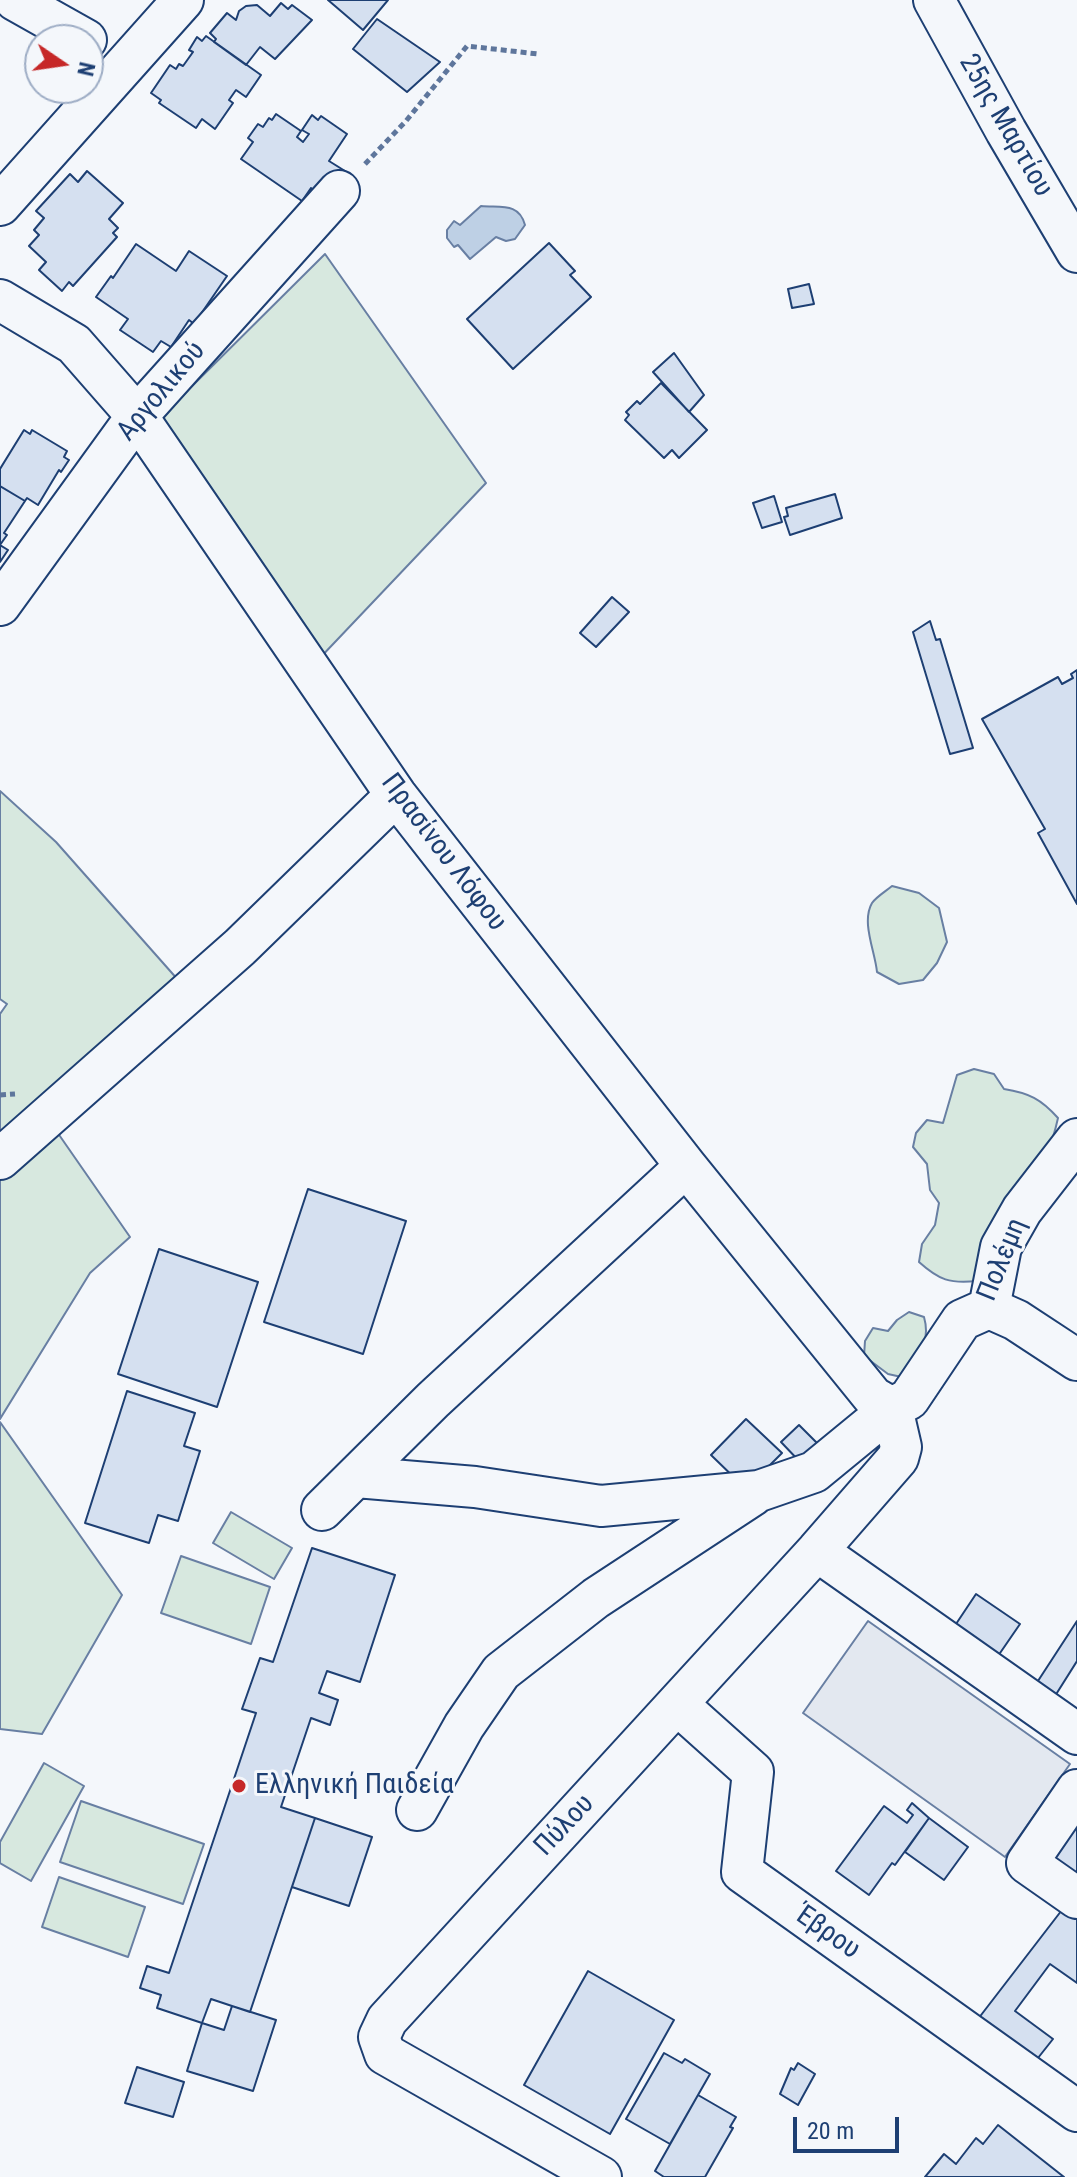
<!DOCTYPE html>
<meta charset="utf-8">
<style>
body{margin:0}
#map{position:relative;width:1077px;height:2177px;overflow:hidden;background:#f4f7fb;font-family:"Roboto Condensed",sans-serif}
canvas{display:block}
.north{position:absolute;left:24px;top:24px;width:80px;height:80px;box-sizing:border-box;background:#f4f7fb;border:2px solid #9eadc5;border-radius:50%;rotate:103deg;font-size:22px;font-weight:700;line-height:32px;text-align:center;color:#1d3f73}
.north::after{content:'';display:block;margin:auto;width:28px;height:36px;background:#c62828;clip-path:polygon(50% 0,100% 100%,50% 72%,0 100%)}
.scale{position:absolute;left:793px;top:2117px;width:106px;height:36px;box-sizing:border-box;border:4px solid #1d3f73;border-top:0;padding-left:10px;font-size:24px;line-height:28px;white-space:nowrap;color:#1d3f73;-webkit-text-stroke:6px #f4f7fb;paint-order:stroke}
</style>
<div id="map">
<canvas width="1077" height="2177"></canvas>
<div class="north">N</div>
<div class="scale">20 m</div>
</div>
<script>
const ctx = document.querySelector('canvas').getContext('2d');
ctx.lineJoin = 'round';
function fill(path, color) { ctx.fillStyle = color; ctx.fill(path, 'evenodd'); }
function trace(path, color, width, dash) { ctx.strokeStyle = color; ctx.lineWidth = width; ctx.lineCap = dash ? 'butt' : 'round'; ctx.setLineDash(dash || []); ctx.stroke(path); }
function label(font, color, halo, rows, align = 'center') {
  ctx.font = font + ' "Roboto Condensed",sans-serif'; ctx.lineWidth = 6; ctx.setLineDash([]); ctx.textBaseline = 'middle'; ctx.strokeStyle = halo; ctx.fillStyle = color; for (const [text, x, y, turn = 0] of rows) {
    ctx.save(); ctx.translate(x, y); ctx.rotate((+turn || 0) * Math.PI / 180); ctx.textAlign = isNaN(turn) ? turn : align; if (halo) ctx.strokeText(text, 0, 0); ctx.fillText(text, 0, 0); ctx.restore();
  }
}
const green = new Path2D(`
 M325,254L486,483L317,661L151,435L167,411Z
 M0,791L56,842L179,981L0,1135V1014L7,1004L0,999Z
 M892,886L919,893L939,908L947,942L937,963L923,980L899,984L877,972C875,951 861,922 872,903C876,897 886,891 892,886Z
 M974,1069L994,1074L1004,1089C1029,1093 1041,1099 1058,1118C1052,1145 1047,1160 1024,1175L1018,1195L977,1281C950,1284 939,1280 919,1262L922,1244L935,1225L939,1203L930,1190L927,1164L913,1147L916,1133L927,1120L943,1123L957,1075Z
 M55,1129L130,1237L90,1273L0,1419V1178Z
 M909,1312L924,1317C931,1341 919,1357 906,1378L888,1374L864,1356L865,1341L873,1328L888,1331L897,1320Z
 M0,1422L122,1595L42,1734L0,1729Z
 M231,1512L292,1548L274,1579L213,1543Z
 M181,1556L270,1587L251,1644L161,1613Z
 M44,1763L84,1786L31,1881L0,1863V1842Z
 M81,1801L204,1844L183,1904L60,1862Z
 M59,1877L145,1907L128,1957L42,1927Z`);
fill(green, '#d7e8df');
trace(green, '#687fa3', 2);
const parking = new Path2D(`
 M868,1621L1070,1764L1005,1857L803,1713Z`);
fill(parking, '#e3e8f0');
trace(parking, '#687fa3', 2);
const water = new Path2D(`
 M481,206C500,208 519,202 525,225L515,239L506,241L496,237L470,259L458,245L454,247L447,238V230L454,221L460,225Z`);
fill(water, '#bed0e5');
trace(water, '#687fa3', 2);
const building = new Path2D(`
 M328,0H388L363,30Z
 M281,3L288,9L292,5L312,20L275,59L260,47L246,65L214,42L216,39L210,33L227,13L236,20L239,11L246,6L257,5L270,16Z
 M377,19L440,62L407,92L353,49Z
 M206,36L261,75L246,97L236,90L229,100L233,103L215,129L202,119L196,128L159,103L161,100L151,93L170,65L176,69L179,64L183,66L193,52L189,50L197,37L202,41Z
 M276,114L301,131L297,137L303,142L309,134L302,130L312,115L318,120L321,116L347,134L329,161L345,171L339,191L317,193L311,188L302,201L241,159L253,142L248,138L258,124L263,127L269,118L272,120Z
 M87,171L123,203L109,219L118,228L113,233L117,237L73,286L69,282L62,291L39,270L46,262L29,246L39,235L34,230L44,218L36,211L70,174L78,182Z
 M549,243L575,271L570,275L591,297L513,369L467,319Z
 M136,244L176,271L189,251L227,276L194,324L189,320L171,347L161,341L153,352L120,330L128,319L96,297L111,276L113,278Z
 M809,284L814,304L792,308L788,289Z
 M674,353L704,395L689,412L653,372Z
 M661,383L707,430L679,458L672,450L664,458L625,420L629,415L626,412L637,401L640,404Z
 M24,430L30,434L32,430L67,451L64,457L69,460L61,472L59,470L38,505L27,498L25,501L0,486V469Z
 M0,486L25,501L4,533L7,535L0,545L8,550L0,562Z
 M835,494L842,518L790,535L784,517L788,516L786,508Z
 M774,496L782,522L762,528L753,503Z
 M612,597L629,612L596,647L580,633Z
 M930,621L936,640L940,639L973,748L950,754L913,632Z
 M1077,670V904L1038,833L1045,829L982,719L1058,677L1062,684L1073,678L1071,674Z
 M308,1189L406,1221L363,1354L264,1322Z
 M159,1249L258,1282L217,1407L118,1374Z
 M127,1391L195,1413L184,1446L200,1451L178,1521L158,1515L149,1543L85,1523Z
 M746,1419L782,1453L746,1489L711,1455Z
 M799,1425L818,1444L800,1462L781,1442Z
 M312,1548L395,1575L360,1682L327,1671L319,1693L338,1700L330,1725L311,1718L281,1807L315,1818L250,2012L211,1999L202,2023L157,2008L161,1995L140,1988L147,1966L169,1973L256,1713L242,1709L260,1658L273,1662Z
 M976,1594L1020,1624L998,1656L954,1627Z
 M1077,1621V1661L1055,1696L1036,1684Z
 M912,1803L929,1818L895,1865L892,1863L869,1895L836,1871L884,1806L907,1823L913,1815L907,1810Z
 M315,1818L372,1837L349,1906L292,1887Z
 M929,1818L968,1847L944,1880L905,1852Z
 M1077,1824V1886L1048,1866Z
 M1065,1906L1077,1914V1983L1050,1964L1015,2011L1053,2039L1034,2063L978,2019Z
 M588,1971L674,2020L610,2134L524,2085Z
 M232,2006L276,2020L253,2091L187,2071L202,2023L224,2030Z
 M664,2053L682,2063L685,2059L710,2074L670,2144L626,2119Z
 M798,2063L815,2074L798,2105L780,2094L791,2068L794,2070Z
 M137,2067L184,2082L173,2117L125,2103Z
 M698,2095L736,2117L730,2127L733,2128L705,2177H664L655,2171Z
 M998,2125L1064,2177H925L944,2154L956,2164L976,2138L983,2144Z`);
fill(building, '#d5e0f0');
trace(building, '#1d3f73', 2);
const minor = new Path2D(`
 M15,0L86,40
 M934,0L1006,131L1077,252
 M0,205L183,0
 M0,300L74,344L137,416L396,795L686,1166L873,1397L892,1408
 M0,605L137,416L339,191
 M0,1159L240,947L396,795
 M989,1308L1001,1247L1022,1210L1077,1139
 M989,1308L1016,1320L1077,1360
 M356,1477L475,1487L601,1506L759,1491L814,1472L892,1408L909,1399L962,1320L989,1308
 M322,1510L433,1400L686,1166
 M817,1551L1077,1734
 M677,1704L753,1772L742,1872L1077,2111
 M1077,1790L1027,1863L1077,1898
 M417,1810L464,1726L501,1672L596,1598L753,1495
 M601,2177L385,2054L379,2037L387,2020L817,1551L898,1458L901,1447L892,1408`);
trace(minor, '#1d3f73', 44);
trace(new Path2D(`
 M365,164L406,121L467,46L538,54
 M0,1095L15,1094`), '#5e769c', 5, [6, 4]);
trace(minor, '#f4f7fb', 40);
for (const [x, y, r, color] of [
 [239,1786,8,"#c62828"]
]) { const dot = new Path2D(); dot.arc(x, y, r, 0, 2 * Math.PI); ctx.fillStyle = color; ctx.fill(dot); trace(dot, '#f4f7fb', 3); }
label('28px', '#1d3f73', '#f4f7fb', [
 ["25ης Μαρτίου",1005,126,60],
 ["Αργολικού",162,392,-50],
 ["Πρασίνου Λόφου",443,853,53],
 ["Πολέμη",1003,1260,-68],
 ["Πύλου",565,1826,-47],
 ["Έβρου",827,1933,35]
]);
label('28px', '#1d3f73', '#f4f7fb', [
 ["Ελληνική Παιδεία",255,1786]
], 'left');
</script>
